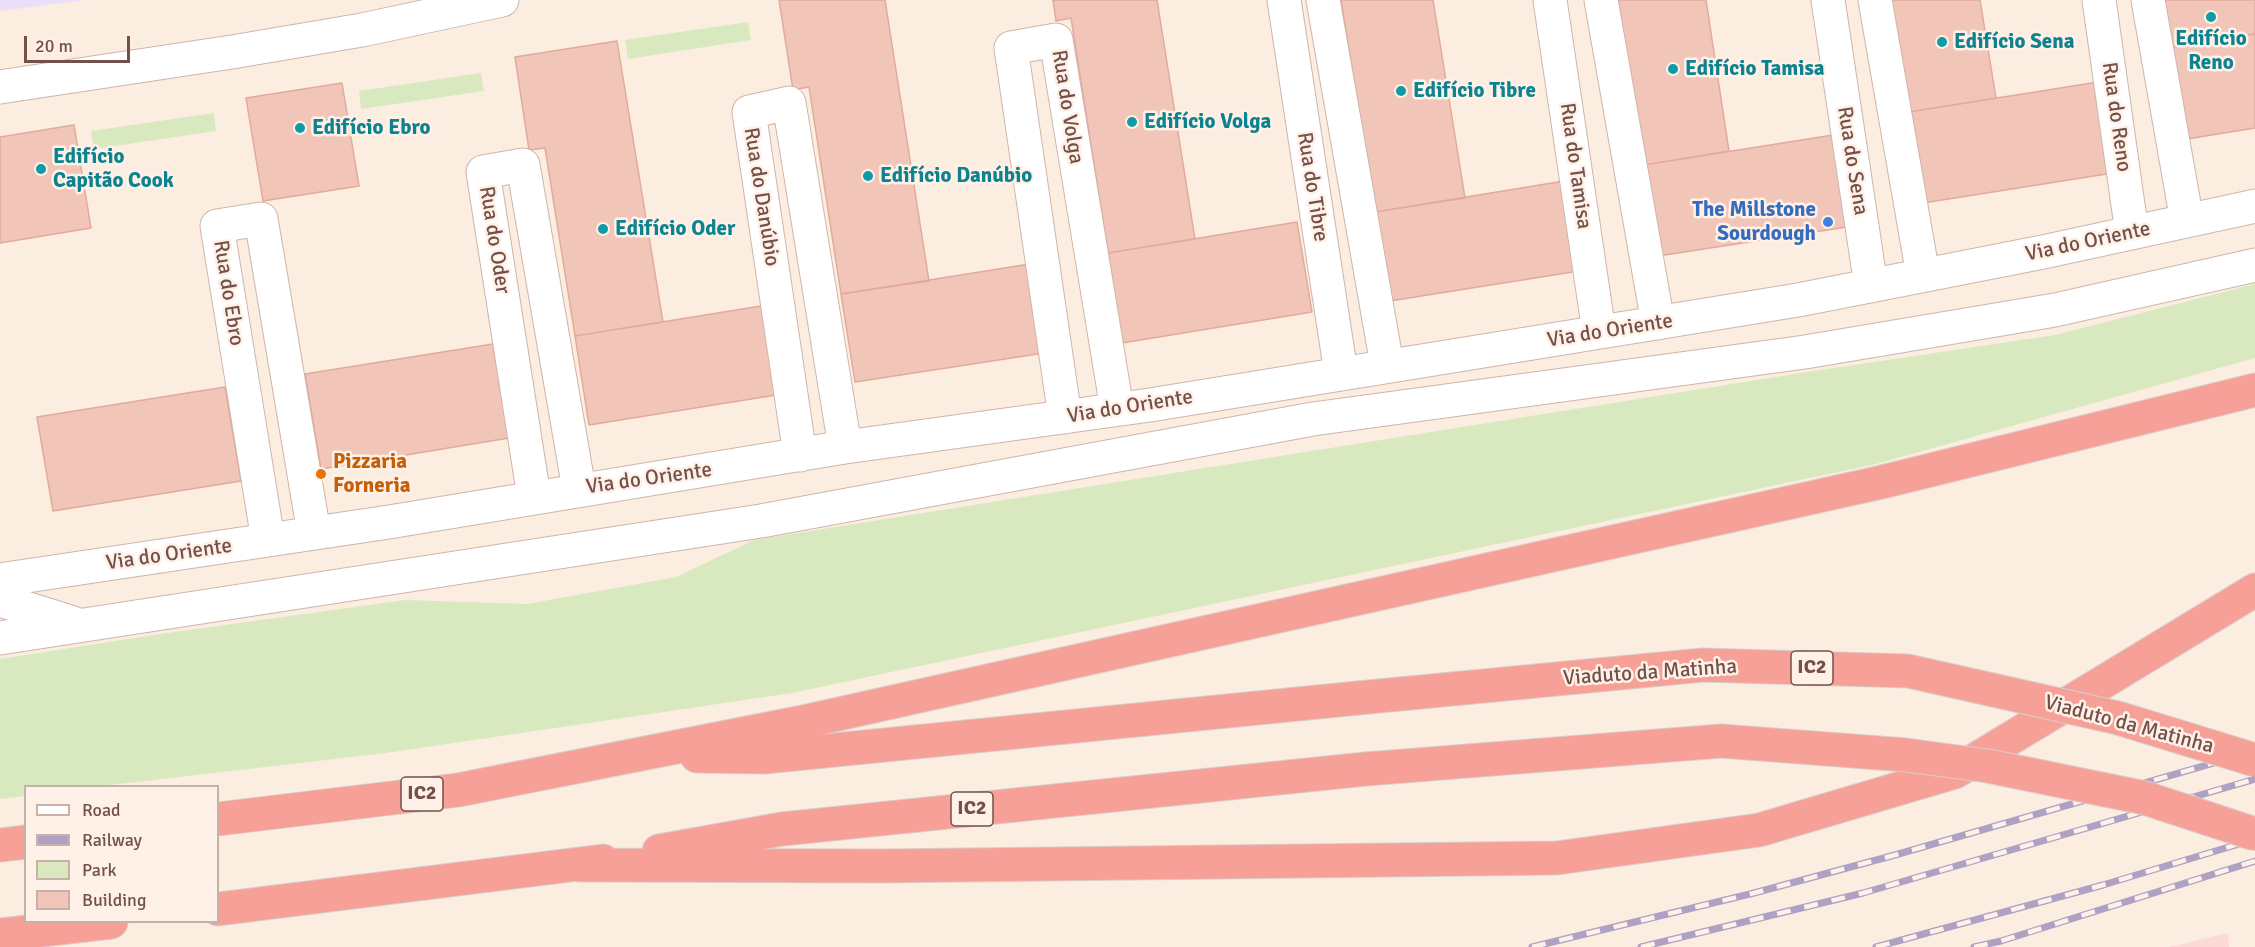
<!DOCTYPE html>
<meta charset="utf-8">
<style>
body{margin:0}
#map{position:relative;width:2255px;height:947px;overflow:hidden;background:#fcede1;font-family:Signika,sans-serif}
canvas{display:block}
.legend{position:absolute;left:24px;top:785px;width:195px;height:138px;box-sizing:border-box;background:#fff1e7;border:2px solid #c7b1a8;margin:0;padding:8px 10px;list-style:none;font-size:18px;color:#735049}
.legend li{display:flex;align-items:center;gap:12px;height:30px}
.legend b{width:30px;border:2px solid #c7b1a8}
.scale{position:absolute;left:24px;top:36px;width:106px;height:27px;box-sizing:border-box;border:3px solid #735049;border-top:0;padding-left:8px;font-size:18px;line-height:21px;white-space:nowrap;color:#735049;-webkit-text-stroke:4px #fff1e7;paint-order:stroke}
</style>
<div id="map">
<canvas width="2255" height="947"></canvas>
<ul class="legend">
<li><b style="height:8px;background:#fff"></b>Road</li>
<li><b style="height:8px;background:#aea1c4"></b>Railway</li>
<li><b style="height:16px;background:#d8e9c0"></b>Park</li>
<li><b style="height:16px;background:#f1c6b9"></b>Building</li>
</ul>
<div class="scale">20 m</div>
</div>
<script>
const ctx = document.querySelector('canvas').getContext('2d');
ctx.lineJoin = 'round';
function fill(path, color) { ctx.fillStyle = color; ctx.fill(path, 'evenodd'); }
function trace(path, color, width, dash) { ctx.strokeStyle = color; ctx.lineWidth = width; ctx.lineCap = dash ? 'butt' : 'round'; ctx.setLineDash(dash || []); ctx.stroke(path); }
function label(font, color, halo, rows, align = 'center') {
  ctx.font = font + ' Signika,sans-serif'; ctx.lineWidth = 5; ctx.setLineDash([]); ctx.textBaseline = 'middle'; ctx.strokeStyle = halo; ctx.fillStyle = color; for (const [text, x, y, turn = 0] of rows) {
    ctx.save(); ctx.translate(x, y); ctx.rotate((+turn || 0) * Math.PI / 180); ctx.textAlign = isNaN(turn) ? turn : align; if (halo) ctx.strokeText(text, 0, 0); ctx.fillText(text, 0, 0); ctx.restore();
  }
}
fill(new Path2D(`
 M2228,933L2229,947H2169Z`), '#fcdad5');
fill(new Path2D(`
 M0,0H86L0,11Z`), '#eadef8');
fill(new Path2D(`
 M748,22L751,40L628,59L625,40Z
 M481,73L484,91L361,109L359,91Z
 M214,113L216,131L94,149L91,131Z
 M2255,284V358L1876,464L792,693L386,753L102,786H26L25,796L0,799V659L160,634L405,600L527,604L676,577L754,540L1807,372L2055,335Z`), '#d8e9c0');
const building = new Path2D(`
 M779,0H885L929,281L841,294L809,87L793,90Z
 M1053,0H1157L1195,239L1108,253L1071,18L1056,21Z
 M1341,0H1433L1465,198L1375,212Z
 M1618,0H1706L1729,151L1644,165Z
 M1891,0H1980L1996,98L1909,112Z
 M2164,0H2255V34L2172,47Z
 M2255,34V128L2187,139L2172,47Z
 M617,41L663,322L575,336L545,148L529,150L515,57Z
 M2098,82L2113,173L1923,203L1909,112Z
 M342,83L359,186L263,201L246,98Z
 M74,125L91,228L0,243V137Z
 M1833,135L1847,227L1658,256L1644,165Z
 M1564,181L1579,271L1390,301L1375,212Z
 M1297,222L1312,312L1122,343L1108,253Z
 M1030,264L1044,353L855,382L841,294Z
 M761,306L776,395L589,425L575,336Z
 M493,344L509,438L321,469L305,374Z
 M225,387L241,481L53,511L37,417Z`);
fill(building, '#f1c6b9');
trace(building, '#e3a99a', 1.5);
const minor = new Path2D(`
 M1284,0L1341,373
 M1323,0L1387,365
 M1550,0L1599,332
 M1601,0L1658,323
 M1828,0L1871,286
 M1875,0L1923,275
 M2099,0L2132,233
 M2148,0L2187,221
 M0,87L232,52L362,30L502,0
 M1065,417L1011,48L1056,40L1117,409
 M800,455L749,112L789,103L845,447
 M534,497L483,172L523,165L579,489
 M268,540L217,226L261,219L314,533
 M0,580L389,522L845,447L1150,405L1798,300L2043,252L2255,206
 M0,600L73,623
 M0,638L761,521L1313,419L1805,352L2055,310L2255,265`);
const highway = new Path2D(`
 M697,756L764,757L1358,698
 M218,819L458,790L798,723L1882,482L2255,390
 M0,845L26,842
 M659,851L782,829L1366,769
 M580,865L881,866L1557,858L1759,830L1955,772L2255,590
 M218,909L603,861
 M0,935L111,922`);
trace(minor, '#cfb5ab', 35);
trace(highway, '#d8cecc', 35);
trace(minor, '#fff', 33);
trace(highway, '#f6a098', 33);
const rail = new Path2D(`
 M1532,947L1754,893L1895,855L2255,751
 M1641,947L1863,893L2255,779
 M1876,947L2103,885L2255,839
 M1974,947L2001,941L2255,861`);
trace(rail, '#aea1c4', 7);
trace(rail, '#fff1e7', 4.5, [14]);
const highwayBridge = new Path2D(`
 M1358,698L1703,665L1908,671L2118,718L2255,760
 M1366,769L1721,741L1906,755L1988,766L2145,798L2255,834`);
trace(highwayBridge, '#d8cecc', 35, []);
trace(highwayBridge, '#f6a098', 33);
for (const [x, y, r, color] of [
 [2211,17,6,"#0f9aa8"],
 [1942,42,6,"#0f9aa8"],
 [1673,69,6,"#0f9aa8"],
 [1401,91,6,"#0f9aa8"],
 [1132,122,6,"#0f9aa8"],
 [300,128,6,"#0f9aa8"],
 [41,169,6,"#0f9aa8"],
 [868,176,6,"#0f9aa8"],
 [1828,222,6,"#3f7fe0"],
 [603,229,6,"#0f9aa8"],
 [321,474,6,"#e8710a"]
]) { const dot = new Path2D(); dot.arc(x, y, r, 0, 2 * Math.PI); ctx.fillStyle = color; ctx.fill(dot); trace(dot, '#fff1e7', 2); }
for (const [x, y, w] of [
 [1812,668,42],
 [422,794,42],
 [972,809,42]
]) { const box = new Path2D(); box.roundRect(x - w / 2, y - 17, w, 34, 4.5); ctx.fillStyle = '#fff1e7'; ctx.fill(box); trace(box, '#735049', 1.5); }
label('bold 20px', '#735049', null, [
 ["IC2",1812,668],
 ["IC2",422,794],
 ["IC2",972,809]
]);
label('bold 21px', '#0d838f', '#fff1e7', [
 ["Edifício",2211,39,"center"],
 ["Reno",2211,63,"center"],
 ["Edifício Sena",1954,42],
 ["Edifício Tamisa",1685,69],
 ["Edifício Tibre",1413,91],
 ["Edifício Volga",1144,122],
 ["Edifício Ebro",312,128],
 ["Edifício",53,157],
 ["Capitão Cook",53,181],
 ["Edifício Danúbio",880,176],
 ["Edifício Oder",615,229]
], 'left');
label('21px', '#735049', '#fff1e7', [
 ["Rua do Volga",1067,107,81],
 ["Rua do Reno",2116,117,82],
 ["Rua do Sena",1852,161,81],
 ["Rua do Tamisa",1575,166,82],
 ["Rua do Tibre",1312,187,81],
 ["Rua do Danúbio",761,197,81],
 ["Rua do Oder",494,240,81],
 ["Via do Oriente",2088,242,-12],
 ["Rua do Ebro",228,293,81],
 ["Via do Oriente",1610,331,-9],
 ["Via do Oriente",1130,407,-9],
 ["Via do Oriente",649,479,-8],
 ["Via do Oriente",169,555,-8],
 ["Viaduto da Matinha",1650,673,-4],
 ["Viaduto da Matinha",2129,725,15]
]);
label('bold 21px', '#366cbe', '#fff1e7', [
 ["The Millstone",1816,210],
 ["Sourdough",1816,234]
], 'right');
label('bold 21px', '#c56008', '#fff1e7', [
 ["Pizzaria",333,462],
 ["Forneria",333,486]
], 'left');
</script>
